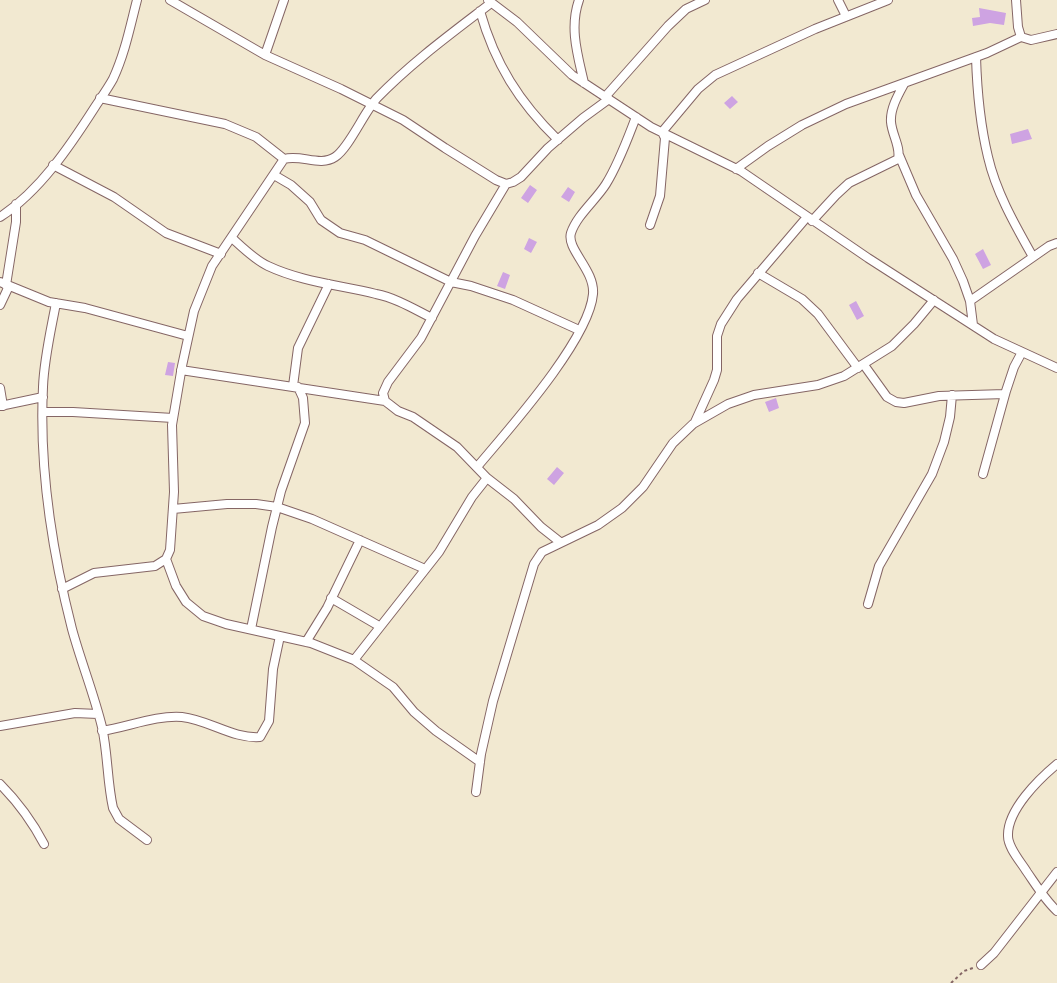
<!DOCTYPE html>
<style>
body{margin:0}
canvas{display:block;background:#f2e9d1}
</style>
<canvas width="1057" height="983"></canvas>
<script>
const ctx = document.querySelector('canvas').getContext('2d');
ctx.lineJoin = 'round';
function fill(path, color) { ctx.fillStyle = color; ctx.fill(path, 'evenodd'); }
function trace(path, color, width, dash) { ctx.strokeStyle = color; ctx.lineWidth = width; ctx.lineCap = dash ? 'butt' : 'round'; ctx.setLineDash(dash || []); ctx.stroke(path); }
fill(new Path2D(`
 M979,8L1006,13L1004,25L990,23L973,26L972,18L980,17Z
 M732,96L738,102L730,109L724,103Z
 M1028,129L1032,139L1012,144L1010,134Z
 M530,185L537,190L528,203L521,198Z
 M568,187L575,192L569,202L561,197Z
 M529,238L537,242L531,253L524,249Z
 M983,249L991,265L983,269L975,254Z
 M503,272L510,275L505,289L497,286Z
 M856,301L864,316L857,320L849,305Z
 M168,362L175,363L173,376L165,375Z
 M776,398L779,408L769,412L765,402Z
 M557,467L564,473L554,485L547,479Z`), '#cea3e2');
const street = new Path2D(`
 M170,0L265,55L341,89L403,120L445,148L496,180L506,184L513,182L521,177L548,148L583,118L609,99
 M488,0L517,22L572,75L651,127L741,171L868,258L994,339L1057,368
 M579,0C569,28 578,56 584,83
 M838,0L846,16
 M1016,0L1018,27L1021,37L1031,40L1057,34
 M480,11C495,64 519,102 558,140
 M265,55L284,0
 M976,57C977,90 980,124 988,157C996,192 1015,225 1033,257
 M605,97L668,26L686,9L705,0
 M100,98L225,124L256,137L284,159
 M899,155L916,195L953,259L963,281L970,301L973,325
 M53,165L114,197L166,233L221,254
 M736,169L768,146L802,125L846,104L987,53L1021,37
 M274,175L291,185L310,202L321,220L340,233L365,240L451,282L471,286L513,300L579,330
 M506,184L475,236L421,338L388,382L383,393L385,401L389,404L398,411L413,417L457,447L487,478L514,499L541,527L560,542
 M0,217C40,191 70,146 95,107C101,98 108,88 113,79C125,53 130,27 137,0
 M812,221L836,195L849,183L898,159C901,147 892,135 891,122C890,109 898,95 904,84
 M650,225L660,196L665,138L662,132L698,89L715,75L815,29L888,0
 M232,238C243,248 255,260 268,266C302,282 340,285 376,294C396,298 414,309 432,318
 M758,273L802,299L818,314L858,368
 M0,282L49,302L85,308L188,336
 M6,285L16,222V204
 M970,301L1049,246L1057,243
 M56,303C51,330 44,359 43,387C39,468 52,551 72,629C81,662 94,694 102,727C108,754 107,781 113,808L119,819L147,840
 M0,305L9,286
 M864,365L887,397L896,402L904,403L939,396L1005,394
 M181,370L385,401
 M293,386L298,348L329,284
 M0,388L3,406
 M0,406L43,397
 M43,412H73L173,418
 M695,422L714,380L717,370V336L721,324L737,299L807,217
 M477,467C508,430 589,340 593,294C595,270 566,249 571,233C577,215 596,200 606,184C619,163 627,140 636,117
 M983,474L1006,391L1014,367L1022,352
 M173,509L227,504H256L277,507L312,519L425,569
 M166,559L176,586L186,602L203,616L226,624L311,643L354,660L393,687L414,712L436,731L480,762
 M62,589L94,573L155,566L166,559L170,550L174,492L172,425L182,366L194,311L212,266L284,159C301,154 320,167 335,157C349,148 364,112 377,98C412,62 452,33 491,3
 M331,598L379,626
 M868,604L879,566L932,474L944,442L950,417L952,395
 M251,629L272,527L281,491L305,423L303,398L298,387
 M306,642L327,608L360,540
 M354,660L439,552L472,497L487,478
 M0,726L75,713L98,714
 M102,731C128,727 156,715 182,717C209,720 233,739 260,737L269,721L273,669L280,636
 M1057,764C1039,779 1007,810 1008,836C1008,848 1021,862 1027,872C1036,885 1045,900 1057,911
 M0,784C19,803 32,821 44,844
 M476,792L481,754L493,701L534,564L542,552L598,525L622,508L643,487L673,443L693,424L728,404L754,395L818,385L844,376L892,346L914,324L934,300
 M981,965L994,953L1057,872`);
trace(street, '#856665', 10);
trace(new Path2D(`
 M951,983L964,971L973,968`), '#856665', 2, [3, 3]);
trace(street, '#fff', 8);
</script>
